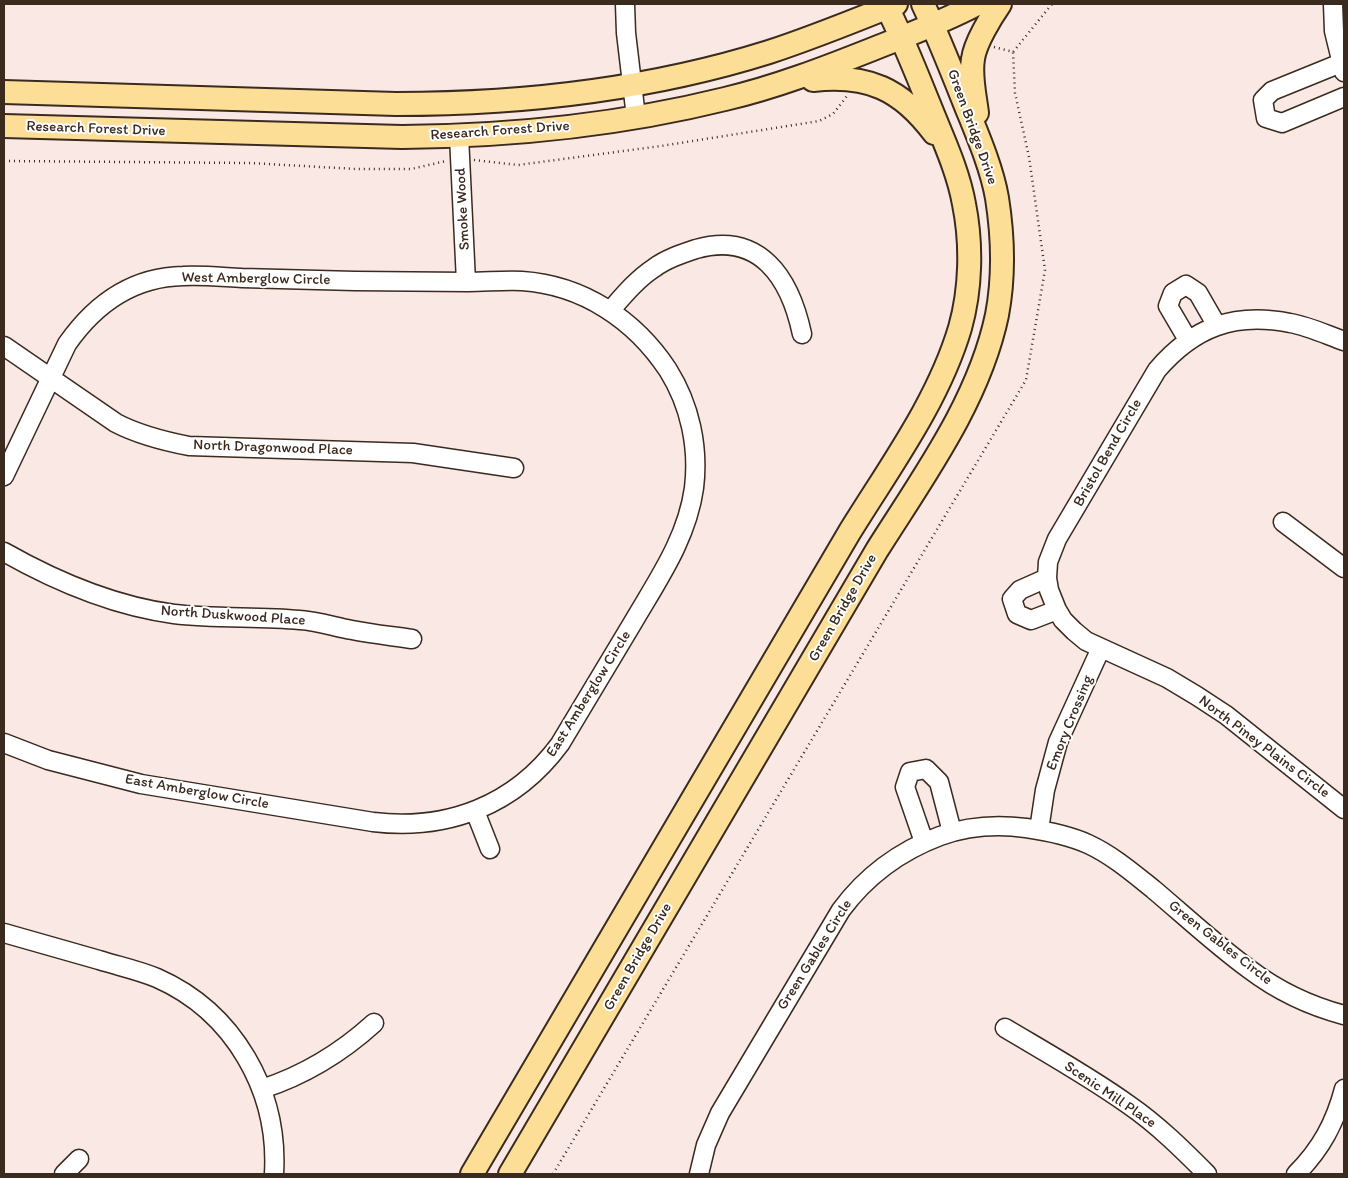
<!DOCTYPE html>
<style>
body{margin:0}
#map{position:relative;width:1348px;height:1178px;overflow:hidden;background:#f9e8e3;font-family:Itim,sans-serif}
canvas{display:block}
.frame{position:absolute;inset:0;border:5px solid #3b2a1e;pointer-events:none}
</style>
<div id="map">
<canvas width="1348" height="1178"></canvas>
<div class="frame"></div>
</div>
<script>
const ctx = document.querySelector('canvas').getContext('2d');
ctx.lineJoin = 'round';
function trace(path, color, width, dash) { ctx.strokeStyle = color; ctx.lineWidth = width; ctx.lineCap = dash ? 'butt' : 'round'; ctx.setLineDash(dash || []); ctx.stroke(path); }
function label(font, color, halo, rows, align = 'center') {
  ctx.font = font + ' Itim,sans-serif'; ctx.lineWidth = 4; ctx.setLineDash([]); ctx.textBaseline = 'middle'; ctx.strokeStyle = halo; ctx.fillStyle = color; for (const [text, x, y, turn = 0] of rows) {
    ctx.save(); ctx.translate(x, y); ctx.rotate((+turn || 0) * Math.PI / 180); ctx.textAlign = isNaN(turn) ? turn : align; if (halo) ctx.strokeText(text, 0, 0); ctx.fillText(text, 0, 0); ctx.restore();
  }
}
const minor = new Path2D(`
 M625,4L626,33L636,117
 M1333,4L1334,31L1344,72
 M1341,63L1272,91L1263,100L1266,118L1282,123L1344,97
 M459,136L466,282
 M610,311C623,296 637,279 654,268C666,259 681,254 696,249C760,231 790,278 802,334
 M1188,340L1168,306L1173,293L1186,285L1198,293L1217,326
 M1344,341C1327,335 1308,326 1290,323C1234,312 1194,327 1157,370L1057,539L1048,562L1047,578L1049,590L1057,610L1063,620L1074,631L1086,641L1167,678L1197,696L1226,715L1344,809
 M4,346L116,423C139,435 163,441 189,446L413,453L514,468
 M4,476L67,344C95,304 132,277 183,276C202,275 222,277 242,278C280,279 317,280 355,281C393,281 430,282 468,282C486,282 504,280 522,281C583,285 635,320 668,370C690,405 699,447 694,488C687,539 657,581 632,624C608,664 584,704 560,744C515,805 448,831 373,822L141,784L48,760L4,743
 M1283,522L1344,568
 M4,552C57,582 113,606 174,614C216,619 258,616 300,620C318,621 335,627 352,630C372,634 392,636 412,639
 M1047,578L1020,590L1012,599L1017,614L1031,620L1057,610
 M475,811L490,849
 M1039,830L1045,790L1058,742L1101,648
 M924,842L905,787L910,772L926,769L939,782L952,832
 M4,933C35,942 67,951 99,960C118,966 138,970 157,978C234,1012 279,1091 274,1174
 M1005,1028C1047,1053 1090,1077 1129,1105C1158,1125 1183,1150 1207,1174
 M262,1089C305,1075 341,1053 374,1023
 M64,1174L79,1159
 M699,1174L706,1145L720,1113L841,910C867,875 900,851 940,836C968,826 996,824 1026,828C1047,831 1068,835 1088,844C1112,855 1133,873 1153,889C1185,916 1216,945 1249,969C1278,991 1310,1006 1344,1015
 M1296,1174C1321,1149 1335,1123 1344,1089`);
const major = new Path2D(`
 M813,80C868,74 901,89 934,133
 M4,92L396,104C521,104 648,90 769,52C812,38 854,21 896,4
 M977,113C975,96 970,76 973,59C975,43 991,17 1000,4
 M4,126L402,137C511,136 620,125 725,99C776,87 825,68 873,49C908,35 943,22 977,4
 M472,1174L849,533C889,468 938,402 960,328C971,289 972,244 964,204C958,170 942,137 929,104C916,72 903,39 887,7
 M510,1174L877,550C923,477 979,401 997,315C1004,278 1003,236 997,198C992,169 978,136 967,109C953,74 939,38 923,4`);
trace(minor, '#3b2a1e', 21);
trace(major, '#3b2a1e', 26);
trace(new Path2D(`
 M994,47L1013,52L1052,4
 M474,160L518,165L661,146L819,121L833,114L847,96
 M4,161L250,163L356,169H411L446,161
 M553,1174L1026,380L1045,270L1029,157L1015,93L1013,52`), '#3b2a1e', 2.5, [1, 4]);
trace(minor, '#fff', 18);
trace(major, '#fcde96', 22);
label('15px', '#3b2a1e', '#fff', [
 ["Green Bridge Drive",972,127,70],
 ["Research Forest Drive",96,129,2],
 ["Research Forest Drive",500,131,-4],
 ["Smoke Wood",463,209,-93],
 ["West Amberglow Circle",256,279,1],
 ["North Dragonwood Place",273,448,2],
 ["Bristol Bend Circle",1108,453,-60],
 ["Green Bridge Drive",843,608,-60],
 ["North Duskwood Place",233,616,4],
 ["East Amberglow Circle",589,694,-58],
 ["Emory Crossing",1070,723,-68],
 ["North Piney Plains Circle",1264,747,37],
 ["East Amberglow Circle",197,792,10],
 ["Green Gables Circle",1220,943,38],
 ["Green Gables Circle",815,955,-58],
 ["Green Bridge Drive",638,957,-60],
 ["Scenic Mill Place",1110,1095,34]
]);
</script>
